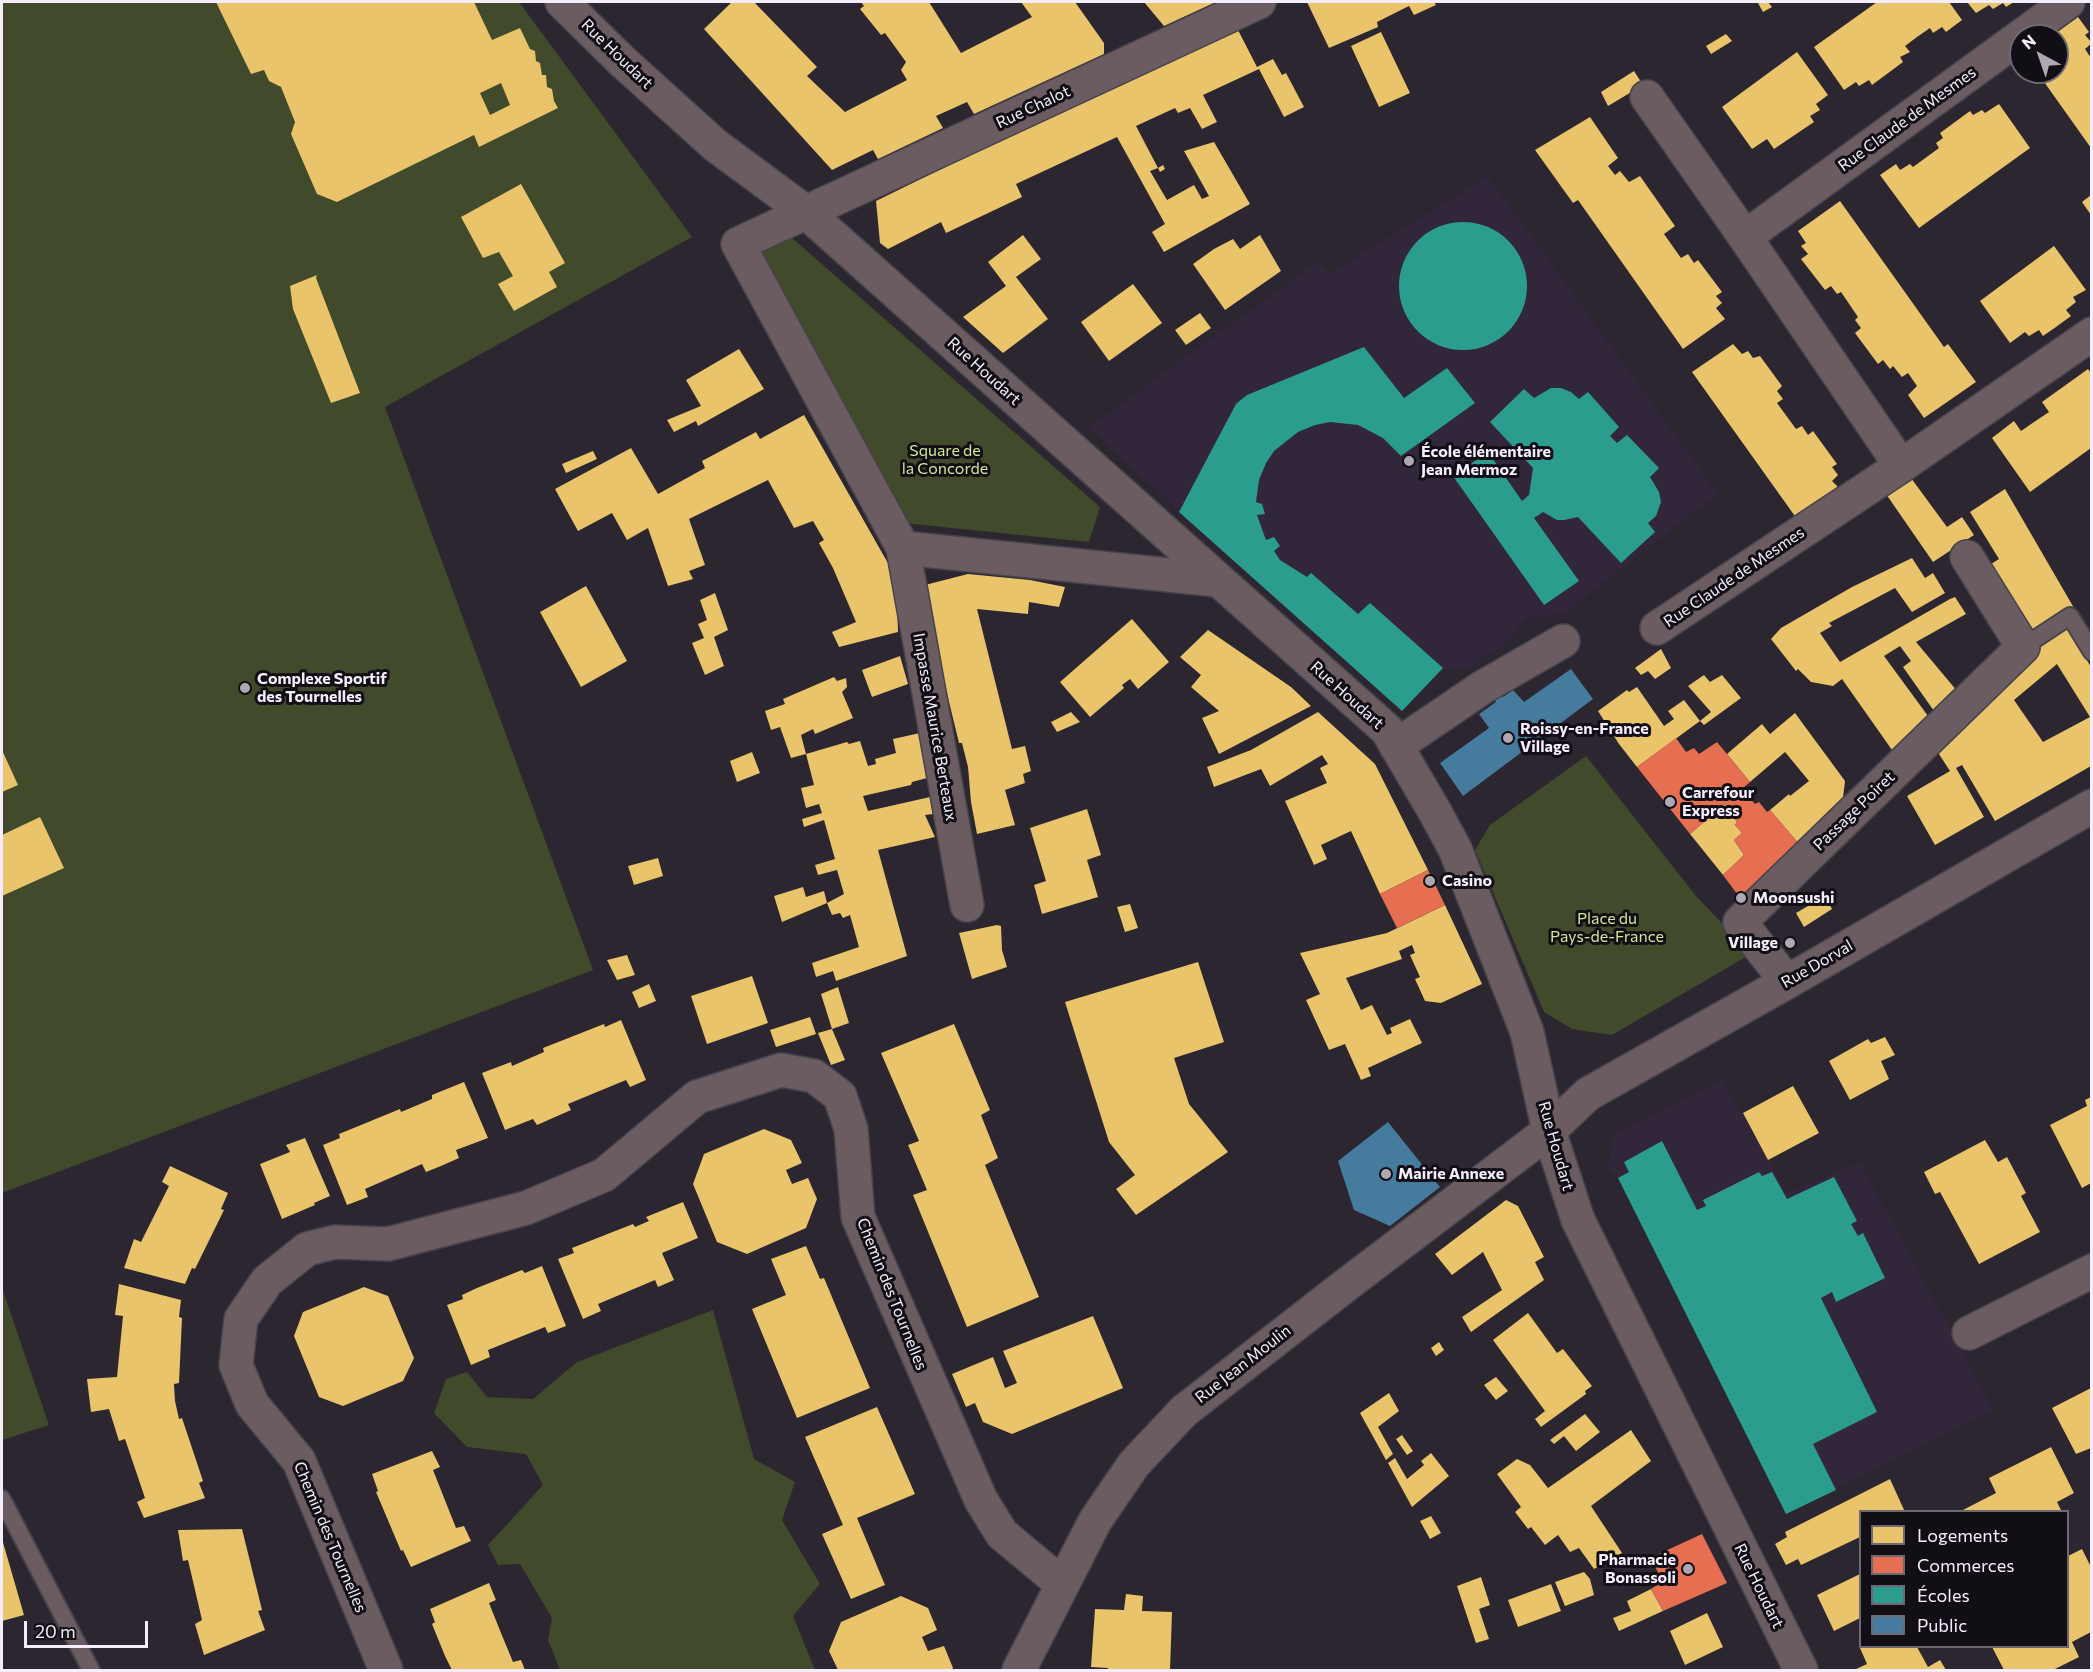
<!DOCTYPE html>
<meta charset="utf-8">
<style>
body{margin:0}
#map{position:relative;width:2093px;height:1672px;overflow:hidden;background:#2b2630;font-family:Commissioner,sans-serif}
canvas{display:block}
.frame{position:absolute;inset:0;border:3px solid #f5eefa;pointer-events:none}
.legend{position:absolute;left:1859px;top:1510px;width:210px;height:138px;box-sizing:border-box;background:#120e16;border:2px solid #6d6871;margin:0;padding:8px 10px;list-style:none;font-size:18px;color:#f5eefa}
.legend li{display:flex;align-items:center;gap:12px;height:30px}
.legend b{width:30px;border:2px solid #6d6871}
.north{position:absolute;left:2009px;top:24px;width:60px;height:60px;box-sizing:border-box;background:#120e16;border:2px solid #6d6871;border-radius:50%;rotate:320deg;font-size:16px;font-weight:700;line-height:24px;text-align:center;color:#f5eefa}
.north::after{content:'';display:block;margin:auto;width:21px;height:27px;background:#aea8b3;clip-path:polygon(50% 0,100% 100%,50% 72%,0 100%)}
.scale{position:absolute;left:24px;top:1621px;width:124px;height:27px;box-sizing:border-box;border:3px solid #f5eefa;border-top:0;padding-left:8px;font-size:18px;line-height:21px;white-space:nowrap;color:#f5eefa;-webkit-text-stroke:4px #120e16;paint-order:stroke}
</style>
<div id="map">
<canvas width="2093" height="1672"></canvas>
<div class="frame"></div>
<ul class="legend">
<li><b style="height:16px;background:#e9c46a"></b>Logements</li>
<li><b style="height:16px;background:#e76f51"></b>Commerces</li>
<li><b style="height:16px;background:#2a9d8f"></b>Écoles</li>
<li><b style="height:16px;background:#457b9d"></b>Public</li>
</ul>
<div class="north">N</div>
<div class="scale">20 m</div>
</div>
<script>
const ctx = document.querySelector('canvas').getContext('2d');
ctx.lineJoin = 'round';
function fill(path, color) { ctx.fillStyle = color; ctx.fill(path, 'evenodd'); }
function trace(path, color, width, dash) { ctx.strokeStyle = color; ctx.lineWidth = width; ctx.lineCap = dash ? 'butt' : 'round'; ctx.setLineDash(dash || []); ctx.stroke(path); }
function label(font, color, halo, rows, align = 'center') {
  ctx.font = font + ' Commissioner,sans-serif'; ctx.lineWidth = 6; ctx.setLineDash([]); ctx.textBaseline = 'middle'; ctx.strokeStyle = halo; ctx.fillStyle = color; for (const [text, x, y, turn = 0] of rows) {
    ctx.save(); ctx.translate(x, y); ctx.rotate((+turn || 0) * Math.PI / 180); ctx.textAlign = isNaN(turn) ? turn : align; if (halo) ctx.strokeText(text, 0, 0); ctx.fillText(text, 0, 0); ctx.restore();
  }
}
fill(new Path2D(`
 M1488,176L1718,494L1563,614L1527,618L1505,645L1468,668H1443L1402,711L1179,512L1089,427L1317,262L1329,274Z
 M1722,1080L1788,1193L1860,1162L1994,1410L1786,1514L1618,1178L1608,1167L1614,1134Z`), '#32263b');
fill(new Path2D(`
 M2,2H519L692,237L385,407L593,970L2,1193Z
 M791,237L1100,507L1089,542L903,523L751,251Z
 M1586,756L1696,896L1751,954L1612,1035L1572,1029L1544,1012L1475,850L1490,825Z
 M2,1288L49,1425L2,1440Z
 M713,1310L754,1459L795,1482L782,1520L820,1584L793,1616L815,1670H560L548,1640L552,1618L520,1564L498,1565L488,1545L543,1485L526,1454L467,1447L434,1413L446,1379L467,1372L487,1397L533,1399L577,1362Z`), '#414a2a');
fill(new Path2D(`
 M216,2H474L492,40L520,28L530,49L535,51L536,61L540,63L542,75H546L547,87L552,89L554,101L558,108L479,147L474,135L337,202L317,194L291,134L295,122L281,87L269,81L264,70L251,74ZM501,83L510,105L490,115L480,93Z
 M732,2H754L817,67L807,76L845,112L907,80L901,70L906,62L885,33L881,35L860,9L864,6L861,2H929L961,53L1032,17L1021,2H1075L1104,43V54L974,114L967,102L936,116L943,128L878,159L873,150L832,170L704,29Z
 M1144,2H1216L1164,26Z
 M1307,2H1434L1436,5L1414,15L1409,6L1377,22L1378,27L1329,48Z
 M1760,2H1768L1772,7L1763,12L1758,3Z
 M1877,2H1949L1962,20L1946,32L1942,27L1933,33L1930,28L1917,37L1905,46L1910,52L1900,57L1903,62L1872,85L1869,80L1859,86L1856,82L1844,90L1814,47Z
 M1967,2H2014L2006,7L2003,3L1993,9L1989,5L1976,13Z
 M2078,17L2089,32L2085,35L2092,43L2085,49L2091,58V148L2037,72H2057V36H2052Z
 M1238,30L1257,67L1273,59L1282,75L1286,73L1304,107L1284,117L1259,69L1203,95L1217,122L1202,129L1190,108L1178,113L1175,108L1136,126L1158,168L1163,165L1165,169L1160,172L1158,168L1150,171L1167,200L1194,185L1202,199L1209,196L1184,151L1214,142L1250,204L1164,252L1152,232L1165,224L1117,137L1016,184L1022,197L946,233L941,222L888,249L880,243L876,201L992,144Z
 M1381,32L1410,93L1379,107L1351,46Z
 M1726,34L1732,41L1711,54L1706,46Z
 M1797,52L1828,95L1816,104L1820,110L1810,116L1814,122L1774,149L1767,139L1752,149L1722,107Z
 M1634,71L1643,85L1608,106L1601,92Z
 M1999,104L2030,148L1919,228L1880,175L1896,164L1900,170L1910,164L1913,167L1939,148L1936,143L1943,138L1940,133L1970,111L1973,115L1982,110L1985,113Z
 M1590,117L1618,158L1608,166L1615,175L1620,171L1629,182L1640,176L1675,226L1664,234L1681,258L1688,254L1694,263L1698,260L1722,292L1716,296L1722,303L1716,308L1725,319L1683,349L1578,200L1573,203L1535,150Z
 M521,184L565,263L549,272L557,287L514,311L498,284L513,276L499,252L483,258L461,217Z
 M2091,195V215L2082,202Z
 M1840,201L1944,347L1948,344L1976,382L1924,418L1908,395L1917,386L1908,373L1902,377L1893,366L1890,369L1883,360L1878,364L1855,333L1861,328L1855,320L1858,317L1841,292L1837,294L1831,286L1825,290L1801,259L1808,254L1801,246L1806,243L1798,231Z
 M1023,235L1041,259L1016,277L1048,319L1003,353L963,317L1006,286L988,262Z
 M1260,235L1281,271L1225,310L1193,264L1214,249L1233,239L1240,249Z
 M2054,246L2086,290L2073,297L2076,302L2066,310L2071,316L2056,327L2043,336L2039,330L2029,336L2025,332L2010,343L1980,301Z
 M317,275L316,278L360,393L331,403L293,309L290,286Z
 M1133,284L1162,323L1109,361L1081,322Z
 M1200,313L1211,328L1186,345L1175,330Z
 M1733,344L1742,354L1748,351L1753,358L1760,356L1782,386L1777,391L1783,399L1777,403L1796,429L1802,426L1808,435L1813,431L1837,464L1832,467L1838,475L1832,481L1840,489L1797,519L1692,372Z
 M739,349L764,389L698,426L696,421L674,432L667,420L701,406L686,380Z
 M2088,369L2091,373V448L2030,492L1992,438L2014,421L2021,431L2034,422L2049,412L2042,402Z
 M804,415L889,565L897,604L898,632L839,647L832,632L856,622L833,568L819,543L824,540L813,521L794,528L768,480L689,519L705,565L689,571L693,579L668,586L648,528L627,540L612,513L578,531L555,489L631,448L658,494L705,468L702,461L756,432L760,439Z
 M593,451L597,459L566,473L562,464Z
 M1911,478L1947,527L1962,517L1974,535L1933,562L1886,494Z
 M2005,489L2074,608L2034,636L1991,564L1999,559L1970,512Z
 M1912,558L1925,578L1933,573L1945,593L1912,612L1895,588L1829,623L1832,626L1820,633L1840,662L1950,599L1955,597L1966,614L1916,642L1958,692L1934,711L1903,667L1911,661L1900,646L1884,656L1928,716L1892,750L1842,679L1833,686L1811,682L1798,669L1796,671L1771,639L1781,628L1852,587Z
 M968,574L1030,580L1065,587L1059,607L1029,602L1028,614L977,609L1012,749L1025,746L1031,771L1023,774L1025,783L1005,790L1015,825L977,834L971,802L968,767L962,743H959L921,586Z
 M586,586L627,661L581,687L540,612Z
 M715,593L728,630L714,637L724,666L705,675L692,643L704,638L698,624L707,620L700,600Z
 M1132,619L1169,662L1138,689L1130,679L1122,685L1124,688L1090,717L1060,682Z
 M2065,624L2091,667V766L1995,821L1962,765L1956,768L1984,817L1935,845L1907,796L1950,771L1935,748L1943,731ZM2057,664L2090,717L2043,742L2014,700Z
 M1208,630L1291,687L1311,706L1219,754L1202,718L1219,711L1191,687L1201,675L1180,657Z
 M1661,649L1671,668L1655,679L1648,671L1641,675L1635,668Z
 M900,656L908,684L872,697L862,670Z
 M1704,675L1710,682L1722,675L1741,698L1704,725L1700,721L1637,767L1619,744L1598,711L1627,690L1629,692L1637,687L1664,726L1674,719L1668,711L1684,700L1700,721L1711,712L1688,686Z
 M834,677L837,681L846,678L847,687L842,692L853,718L815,734L813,729L801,735L806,754L847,742L849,744L860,741L868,766L876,764L875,759L896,753L893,739L920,733L927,778L912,782L911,785L863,796L868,811L930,797L933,814L925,815L935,837L878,850L907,956L836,981L833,971L816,977L812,963L859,947L850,915L843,918L840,913L832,915L827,903L782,922L774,896L803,887L806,897L824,891L827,903L844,894L837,870L818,875L815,865L835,859L824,820L804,827L802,819L822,813L819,804L806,808L801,788L814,785L806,754L791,758L780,727L771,730L765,711L785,704L783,699Z
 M1071,712L1080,722L1057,732L1051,722Z
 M1318,712L1375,764L1428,870L1380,894L1351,831L1321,845L1327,859L1314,865L1285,801L1327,783L1320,768L1328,764L1322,755L1270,786L1261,769L1214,787L1207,767L1251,750Z
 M1795,713L1845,781L1843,798L1800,845L1770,810L1789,794L1790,796L1809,781L1785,752L1750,782L1727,754L1762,724L1770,734Z
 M2,750L18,785L2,792Z
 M752,752L760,773L737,782L730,761Z
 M1725,804L1737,822L1735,825L1742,833L1734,840L1744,855L1723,875L1690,834Z
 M1087,809L1101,855L1087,860L1098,897L1042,914L1034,885L1046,881L1030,828Z
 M40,817L64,868L2,896V835Z
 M658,858L663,876L634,885L628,866Z
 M1825,896L1832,909L1804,927L1796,913Z
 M1130,904L1138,928L1125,932L1117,907Z
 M1445,905L1482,984L1441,1003L1425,1001L1415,979L1420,977L1410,955L1415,953L1412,945L1399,951L1402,959L1346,978L1361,1010L1372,1005L1387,1035L1392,1033L1390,1028L1410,1019L1422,1043L1368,1068L1371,1076L1361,1080L1345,1044L1329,1050L1306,1000L1320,994L1300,953L1387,933Z
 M997,925L1001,926L1002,950L1007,967L972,979L959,933Z
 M627,955L635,975L617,980L607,960Z
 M1198,962L1224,1042L1174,1058L1189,1104L1228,1152L1136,1215L1116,1189L1135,1175L1109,1142L1065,1002Z
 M752,976L768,1023L707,1044L691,996Z
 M649,984L656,1001L639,1008L632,992Z
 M838,987L849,1023L832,1029L845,1060L831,1065L818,1033L832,1029L821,994Z
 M810,1017L816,1034L776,1047L770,1030Z
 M621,1020L646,1080L630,1087L626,1080L568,1104L571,1110L537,1125L533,1119L505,1130L482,1073L511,1062L512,1066L544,1052L543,1048L604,1024L605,1027Z
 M954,1024L990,1110L981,1115L998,1158L985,1165L1039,1297L967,1327L913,1195L927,1190L908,1145L919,1141L881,1053Z
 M1885,1037L1895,1055L1881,1061L1889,1079L1850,1100L1829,1061L1868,1039L1871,1043Z
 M464,1082L488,1138L456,1150L459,1158L441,1166L426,1172L422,1164L365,1189L368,1197L347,1205L323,1145L340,1138L339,1134L400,1109L401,1112L432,1099V1095Z
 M1793,1086L1819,1133L1768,1160L1743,1113Z
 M2091,1097V1183L2082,1188L2050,1125L2087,1106L2085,1100Z
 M764,1129L791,1140L802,1163L786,1170L792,1184L808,1178L817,1199L806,1228L747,1254L717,1242L693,1184L704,1154Z
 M305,1138L330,1196L314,1203L315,1205L282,1219L260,1164L290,1152L286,1145Z
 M1985,1140L1998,1162L2007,1157L2026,1193L2021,1196L2040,1232L1979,1264L1940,1192L1935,1194L1924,1172Z
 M170,1166L228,1193L221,1209L224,1210L195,1269L192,1268L185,1284L124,1268L134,1239L141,1242L169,1186L162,1182Z
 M1506,1200L1518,1206L1544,1257L1535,1262L1544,1280L1471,1332L1462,1317L1502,1290L1483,1252L1452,1275L1435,1254Z
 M683,1202L698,1238L662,1253L674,1280L658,1287L655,1280L598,1304L601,1311L583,1319L558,1259L574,1253L572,1248L633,1224L635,1227L649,1221L646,1217Z
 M806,1246L820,1279L824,1278L870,1388L797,1418L752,1309L786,1295L771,1259Z
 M542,1266L566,1326L548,1333L545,1327L488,1350L490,1357L471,1365L447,1305L463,1299L462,1295L477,1288L522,1270L525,1273Z
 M119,1284L181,1300L179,1317L182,1318L179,1383L174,1384L175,1401L179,1419L182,1418L203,1481L199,1483L205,1498L144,1518L137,1502L145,1498L125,1439L119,1441L109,1409L91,1412L87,1379L117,1377L123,1316L115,1315Z
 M364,1287L388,1296L414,1358L403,1381L343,1406L319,1397L294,1336L303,1312Z
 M1528,1313L1557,1353L1563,1349L1592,1386L1585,1391L1586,1394L1541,1427L1535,1419L1545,1411L1493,1340Z
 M1093,1316L1123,1388L1012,1434L983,1422L975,1403L966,1407L952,1374L993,1357L1005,1388L1017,1383L1003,1351Z
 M1439,1342L1444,1350L1436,1356L1431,1348Z
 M1496,1377L1508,1391L1496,1400L1484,1385Z
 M2091,1388V1448L2076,1454L2052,1408Z
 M1389,1393L1399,1411L1378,1427L1393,1454L1386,1460L1360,1413Z
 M877,1407L915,1494L857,1518L885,1585L851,1599L822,1534L843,1525L805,1437Z
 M1585,1414L1600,1432L1576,1451L1564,1436L1554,1444L1550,1440Z
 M1631,1430L1651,1461L1591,1506L1622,1553L1594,1569L1579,1548L1570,1552L1558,1535L1545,1545L1531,1527L1528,1529L1515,1512L1521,1507L1497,1474L1517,1459L1530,1465L1548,1488Z
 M1402,1435L1413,1451L1407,1455L1396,1439Z
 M2051,1447L2074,1493L2057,1502L2062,1512H1959L1996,1493L1989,1478Z
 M432,1451L440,1467L433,1470L456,1528L464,1526L471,1541L411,1567L403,1550L401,1551L376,1492L378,1491L372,1474Z
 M1431,1453L1449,1476L1412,1507L1388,1463L1395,1458L1407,1479L1424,1465L1421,1461Z
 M1890,1479L1905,1512H1860V1537L1801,1565L1798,1559L1786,1565L1775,1544L1787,1537L1785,1532Z
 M1431,1516L1441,1533L1430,1539L1420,1521Z
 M242,1529L262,1610L258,1611L265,1630L204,1655L195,1624L202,1620L188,1560L183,1561L178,1530Z
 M2,1539L24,1615L2,1621Z
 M2082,1549L2091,1567V1632L2072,1642L2079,1657L2053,1670H2004L1992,1647L2068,1646V1556Z
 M1584,1572L1590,1579L1594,1595L1565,1606L1555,1582Z
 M1860,1574V1618L1834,1631L1817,1595Z
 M1481,1577L1490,1605L1479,1609L1489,1639L1476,1643L1457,1586Z
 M489,1583L496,1600L489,1603L501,1633L513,1662L521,1660L525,1670H452L445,1656L432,1624L435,1622L430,1609Z
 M1551,1584L1561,1611L1518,1627L1508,1600Z
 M1651,1589L1663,1611L1619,1631L1613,1618L1631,1611L1627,1601Z
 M1126,1594L1143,1596L1142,1611L1172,1612L1170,1670H1108V1668L1091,1667L1095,1609L1124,1610Z
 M901,1596L928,1608L937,1630L922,1637L928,1651L944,1646L953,1668L952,1670H838L829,1651L841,1622Z
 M1707,1613L1723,1647L1685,1665L1670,1631Z
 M1864,1647H1917L1928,1667L1940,1660L1946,1670H1854L1867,1664L1860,1648Z`), '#e9c46a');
fill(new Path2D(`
 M1676,738L1686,752L1694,748L1699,754L1717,742L1750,782L1742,789L1755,804L1759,802L1767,812L1770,810L1800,845L1743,902L1723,875L1744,855L1734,840L1742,833L1735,825L1737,822L1725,804L1690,834L1637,767Z
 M1428,870L1445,905L1397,928L1380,894Z
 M1702,1534L1727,1583L1663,1611L1651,1589L1663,1581L1650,1558Z`), '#e76f51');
fill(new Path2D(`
 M1399 286a64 64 0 1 1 128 0a64 64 0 1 1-128 0Z
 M1364,347L1404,398L1447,368L1475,403L1401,456L1383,438L1358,425L1330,422L1315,425L1298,432L1274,451L1266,463L1259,480L1256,502L1262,504L1265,514L1257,515L1266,540L1274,537L1280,546L1274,551L1280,560L1307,577L1311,573L1358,614L1370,603L1443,668L1402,711L1179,512L1236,404L1247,395Z
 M1551,388H1561L1571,392L1579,399L1588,392L1619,427L1610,436L1617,443L1627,435L1659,468L1650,477L1659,492L1661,502L1656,516L1648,523L1655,532L1621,563L1578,517L1564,520H1557L1543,512L1534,518L1579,581L1544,605L1453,476L1488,452L1522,501L1529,495L1533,468L1490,422L1524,389L1534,398Z
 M1662,1141L1697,1210L1706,1206L1703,1200L1759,1172L1762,1176L1772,1172L1787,1199L1834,1177L1857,1221L1851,1224L1858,1236L1863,1233L1885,1278L1836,1302L1832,1292L1821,1298L1877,1412L1813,1444L1836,1490L1786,1514L1618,1178L1629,1172L1624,1162Z`), '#2a9d8f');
fill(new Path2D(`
 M1571,669L1593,699L1463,796L1440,763L1489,728L1479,714L1496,702L1493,697L1499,692L1503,697L1513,690L1524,702Z
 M1388,1122L1440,1187L1390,1226L1354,1210L1338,1161Z`), '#457b9d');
const service = new Path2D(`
 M2023,647L2070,616L2092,652
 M2,1499L91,1670`);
const minor = new Path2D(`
 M1647,97L1745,237L1901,466
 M1745,237L2068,2
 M903,548L967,905
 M1218,580L903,548L738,244L1259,2
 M1657,628L1901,466L2092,334
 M1396,746L1483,687L1563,641
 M1787,982L1740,922L2023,647L1967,557
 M1969,1333L2092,1271
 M386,1670L299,1461L252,1404L236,1365L241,1319L267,1281L307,1249L335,1242L388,1244L526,1208L604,1175L697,1097L781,1070L814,1076L840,1096L851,1129L858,1217L981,1500L1002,1534L1062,1584`);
const tertiary = new Path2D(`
 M562,2L622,61L715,145L807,213L1387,730L1435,812L1455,849L1527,1032L1549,1131L1578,1220L1801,1670
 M1019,1670L1095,1521L1134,1464L1184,1411L1346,1285L1549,1131L1588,1094L1787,982L2092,806`);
trace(service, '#47434b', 20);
trace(minor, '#47434b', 36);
trace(tertiary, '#47434b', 36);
trace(service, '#6a5c60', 16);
trace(minor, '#6a5c60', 33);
trace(tertiary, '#6a5c60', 33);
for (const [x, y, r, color] of [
 [1409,461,6,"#aea8b3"],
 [245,688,6,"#aea8b3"],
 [1508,738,6,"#aea8b3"],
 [1670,802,6,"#aea8b3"],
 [1430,881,6,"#aea8b3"],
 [1741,898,6,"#aea8b3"],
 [1790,943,6,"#aea8b3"],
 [1386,1174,6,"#aea8b3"],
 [1688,1569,6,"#aea8b3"]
]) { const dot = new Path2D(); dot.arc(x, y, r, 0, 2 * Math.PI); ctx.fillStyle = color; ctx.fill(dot); trace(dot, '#120e16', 2); }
label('16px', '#f5eefa', '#120e16', [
 ["Rue Houdart",617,54,44],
 ["Rue Chalot",1033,107,-25],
 ["Rue Claude de Mesmes",1907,119,-36],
 ["Rue Houdart",984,371,42],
 ["Rue Claude de Mesmes",1734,577,-34],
 ["Rue Houdart",1347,695,42],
 ["Impasse Maurice Berteaux",935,727,80],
 ["Passage Poiret",1854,811,-44],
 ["Rue Dorval",1817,964,-30],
 ["Rue Houdart",1556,1146,74],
 ["Chemin des Tournelles",892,1294,68],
 ["Rue Jean Moulin",1243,1364,-38],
 ["Chemin des Tournelles",330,1537,67],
 ["Rue Houdart",1759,1586,64]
]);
label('16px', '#d0e797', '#120e16', [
 ["Square de",945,451],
 ["la Concorde",945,469],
 ["Place du",1607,919],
 ["Pays-de-France",1607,937]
]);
label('bold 16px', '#f5eefa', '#120e16', [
 ["École élémentaire",1421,452],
 ["Jean Mermoz",1421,470],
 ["Complexe Sportif",257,679],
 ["des Tournelles",257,697],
 ["Roissy-en-France",1520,729],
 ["Village",1520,747],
 ["Carrefour",1682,793],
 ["Express",1682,811],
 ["Casino",1442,881],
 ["Moonsushi",1753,898],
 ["Village",1778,943,"right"],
 ["Mairie Annexe",1398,1174],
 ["Pharmacie",1676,1560,"right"],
 ["Bonassoli",1676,1578,"right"]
], 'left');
</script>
